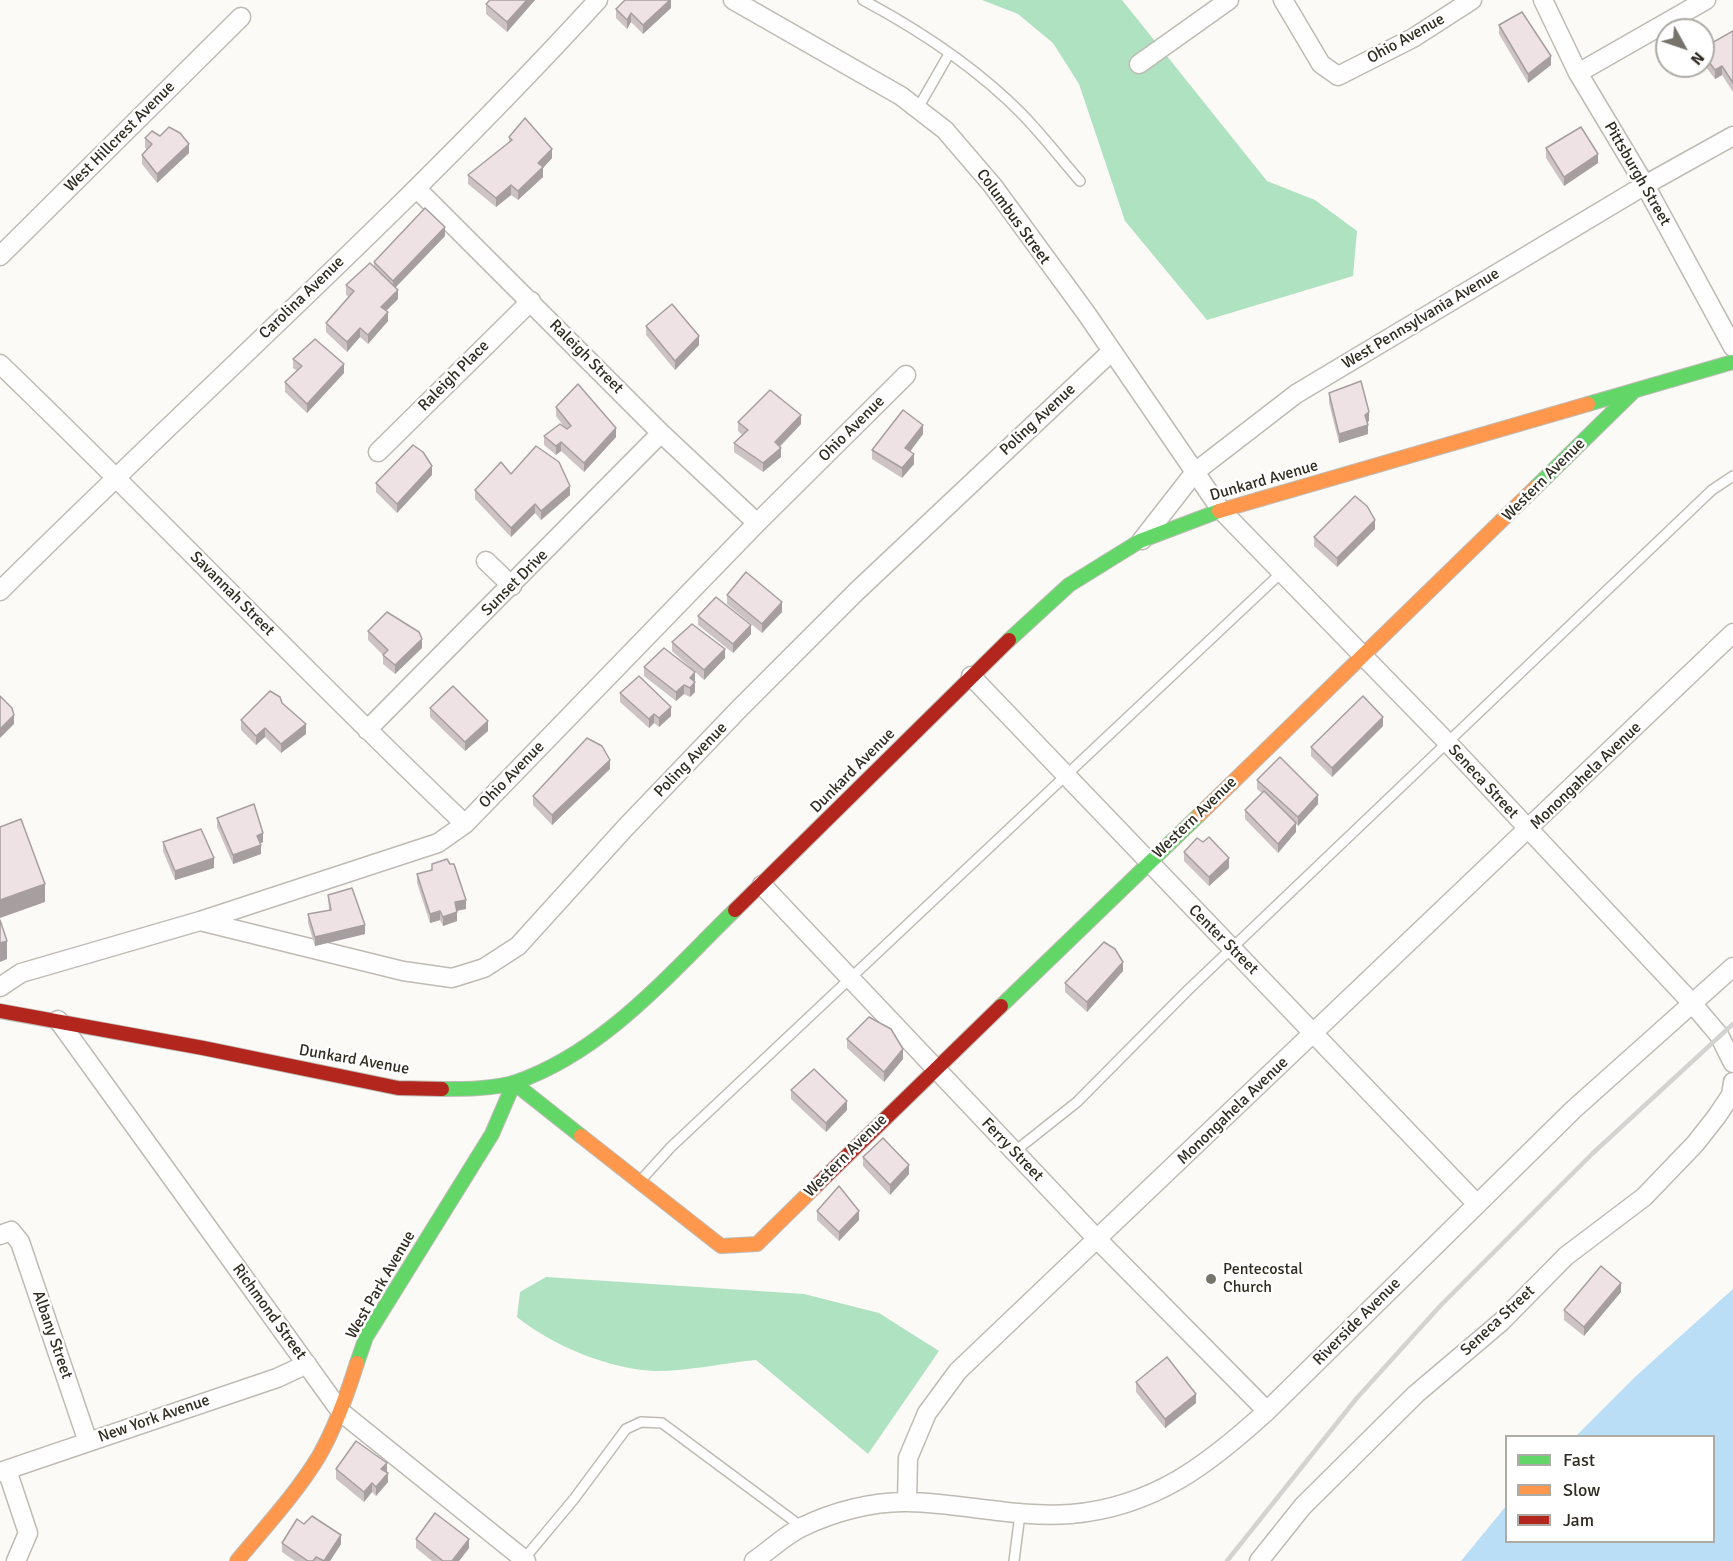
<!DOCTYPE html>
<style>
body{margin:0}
#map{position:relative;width:1733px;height:1561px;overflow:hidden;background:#fcfaf7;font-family:Signika,sans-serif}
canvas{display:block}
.legend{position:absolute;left:1505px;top:1435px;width:210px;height:108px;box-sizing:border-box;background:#fff;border:2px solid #acaba6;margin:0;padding:8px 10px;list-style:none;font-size:18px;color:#302c21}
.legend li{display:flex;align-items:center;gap:12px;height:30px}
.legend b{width:30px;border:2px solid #acaba6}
.north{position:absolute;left:1655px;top:18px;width:60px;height:60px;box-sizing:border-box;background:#fff;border:2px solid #acaba6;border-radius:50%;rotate:130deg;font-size:16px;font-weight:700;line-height:24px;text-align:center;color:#302c21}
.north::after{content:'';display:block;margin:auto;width:21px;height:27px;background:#77746c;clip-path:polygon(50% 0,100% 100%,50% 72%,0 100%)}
</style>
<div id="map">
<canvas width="1733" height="1561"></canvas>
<ul class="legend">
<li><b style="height:8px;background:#63d668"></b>Fast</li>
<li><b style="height:8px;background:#ff974d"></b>Slow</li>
<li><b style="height:8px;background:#b3261e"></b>Jam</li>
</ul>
<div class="north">N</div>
</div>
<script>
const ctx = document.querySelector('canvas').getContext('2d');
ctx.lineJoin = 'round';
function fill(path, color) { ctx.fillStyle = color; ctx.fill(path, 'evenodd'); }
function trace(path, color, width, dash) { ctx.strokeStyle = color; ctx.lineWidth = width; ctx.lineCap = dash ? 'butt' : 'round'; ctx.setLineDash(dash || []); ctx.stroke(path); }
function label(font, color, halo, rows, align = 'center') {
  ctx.font = font + ' Signika,sans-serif'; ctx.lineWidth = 5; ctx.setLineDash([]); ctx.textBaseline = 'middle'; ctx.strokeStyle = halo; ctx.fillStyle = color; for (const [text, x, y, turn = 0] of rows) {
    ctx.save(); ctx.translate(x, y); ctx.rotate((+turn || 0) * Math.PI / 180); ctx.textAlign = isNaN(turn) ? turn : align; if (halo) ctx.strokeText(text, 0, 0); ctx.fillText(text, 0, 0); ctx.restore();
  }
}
fill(new Path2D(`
 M982,0H1122L1267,181L1315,200L1357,231L1353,276L1207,320L1125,221L1079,84L1053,43L1018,14Z
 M546,1277L804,1294L879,1313L939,1351L868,1454L756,1360C724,1363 689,1371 656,1371C611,1370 551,1345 517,1317L520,1292Z`), '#aee2c0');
fill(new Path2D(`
 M1733,1289V1561H1461L1506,1506V1542H1714V1436H1576L1636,1376Z`), '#badef6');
const lane = new Path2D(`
 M863,0C921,31 977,68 1023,115C1043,136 1061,159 1080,181
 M918,108L949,54
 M1014,1152L1077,1102L1188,990L1712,490L1733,476
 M641,1180L671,1147L1281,573
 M524,1559L574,1499L626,1429L641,1422L662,1423L802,1527
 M1014,1561L1020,1514`);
const street = new Path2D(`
 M733,0L901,96L945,130L993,186L1086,313L1221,510L1447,742L1691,1002L1719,1035L1733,1063
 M1283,0L1321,64L1338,76L1413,38L1472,0
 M1543,0L1578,73L1645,185L1733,347
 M1139,64L1229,0
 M1578,73L1706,0
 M417,189L661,433L757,523
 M0,256L241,17
 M0,364C157,515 307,674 465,824
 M378,452L531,301
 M1142,540L1195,472L1296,394L1645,185L1733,136
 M486,561L512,586
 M0,591C199,393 409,207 598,0
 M971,676L1476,1203
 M367,730L661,433
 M762,885L1098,1240L1267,1411
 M200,921L403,971L452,978L484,968L518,946L625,828L739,709L857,591L1112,351
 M0,987L21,973L200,921L438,843L465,824L757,523L906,375
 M58,1020L341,1412L526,1561
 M0,1235L11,1231L20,1242L88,1442
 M7,1470L28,1533L16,1561
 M0,1472L277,1378L307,1364
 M907,1501L908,1458L927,1413L958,1371L1733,633
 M754,1561C770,1550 785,1535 802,1527C833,1512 873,1501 908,1502C962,1503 1015,1518 1071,1514C1154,1507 1209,1464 1267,1411L1574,1109L1733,967
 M1259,1561L1303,1506L1416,1394L1501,1322L1566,1256L1644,1197L1695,1144L1717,1116L1731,1095L1733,1082`);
const fast = new Path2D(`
 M1588,404L1733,362
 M1536,487L1633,392
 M1009,640L1069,585L1140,541L1219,511
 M1001,1006L1199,815
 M442,1089C464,1089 495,1089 516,1082C605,1051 669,974 735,910
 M357,1363L366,1337L492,1134L514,1083L581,1136`);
const slow = new Path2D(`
 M1219,511L1588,404
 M1199,815L1536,487
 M581,1136L721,1246L757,1244L817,1185
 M237,1561C265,1527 296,1494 319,1456C336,1426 347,1395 357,1363`);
const jam = new Path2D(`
 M735,910L1009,640
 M0,1011L203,1048L398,1088L442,1089
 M817,1185L1001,1006`);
trace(lane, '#bebbb4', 12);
trace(street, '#bebbb4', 21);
trace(fast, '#bebbb4', 16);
trace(slow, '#bebbb4', 16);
trace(jam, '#bebbb4', 16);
trace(lane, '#fffefe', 9);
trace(street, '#fffefe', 18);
trace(fast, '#63d668', 14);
trace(slow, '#ff974d', 14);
trace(jam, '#b3261e', 14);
trace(new Path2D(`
 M1227,1561L1356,1399L1441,1305L1592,1154L1733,1024`), '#d3d3d2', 4.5);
fill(new Path2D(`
 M535,0L507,32L486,14V4Z
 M671,0V8L643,34L631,22L627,29L616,18V9Z
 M1499,25L1551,65L1528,83L1499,34Z
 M1733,31V92L1722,75L1715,79L1703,63V48Z
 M160,136L189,153L157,183L142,164V155L147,149L145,148V138Z
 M509,137L552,158L543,168V177L518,200L511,195L496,207L468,184V175L509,143Z
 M1546,148L1598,163L1564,186L1546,158Z
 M445,236L395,288L398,299L386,311L388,321L368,344L360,337L347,352L326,332V323L349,297L346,295V285L374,267V262Z
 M646,326L699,345L675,370L646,335Z
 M293,359L344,373L307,413L285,392V382L297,371L293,368Z
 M1329,393L1369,421L1367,422L1368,434L1339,443L1329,403Z
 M556,407L616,437L584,472L561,451L556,455L544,445V436L565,428L556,416Z
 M738,422L801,424L780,447L781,457L763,472L734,452V443L742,435L738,431Z
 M923,434L910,452L914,464L902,478L872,459V450Z
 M511,474L570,495L541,520L535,513L511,537L475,499V490Z
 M432,475L397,513L376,492V483Z
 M1375,529L1337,567L1314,546V537Z
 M727,595L782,612L762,633L727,604Z
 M698,616L751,634L733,653L698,625Z
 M368,631L422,648L395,674L383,664V655L368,640Z
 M672,642L725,658L704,680L672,651Z
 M644,667L695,682V692L690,697L684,694L676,701L644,676Z
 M620,693L671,716L659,727L654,723L649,728L620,702Z
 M282,703L306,734L281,753L265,737L256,745L241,730V720Z
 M430,708L488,731L465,751L430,717Z
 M1383,726L1332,777L1311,756V747Z
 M610,769L552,825L533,805V796Z
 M1257,780L1318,804L1298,826L1296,824V832L1278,853L1245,819V810L1262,793L1257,789Z
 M217,818L263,842L260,843L261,854L233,864L217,827Z
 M163,842L214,868L175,880L163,851Z
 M1184,852L1229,868L1209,886L1184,861Z
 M417,874L466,909L457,911V921L443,926L440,920L430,923L417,883Z
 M328,895L365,934L315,946L308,923V914L329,910Z
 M1123,971L1087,1012L1065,992V983Z
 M847,1039L903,1059L884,1082L847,1048Z
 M791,1090L847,1110L826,1132L791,1099Z
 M863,1157L909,1174L890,1195L863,1166Z
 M817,1211L859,1220L839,1241L817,1220Z
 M1621,1292L1584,1336L1564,1320V1310Z
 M1136,1382L1196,1403L1165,1428L1136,1392Z
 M336,1469L387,1472L388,1482L376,1496L372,1492L364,1502L336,1479Z
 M304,1524L341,1544L330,1561H295L282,1552V1543Z
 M416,1539L469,1548L459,1561H432L416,1548Z`), '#cdc2c4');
fill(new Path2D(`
 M527,0H535L507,32V22Z
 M670,0H671V8L643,34V25Z
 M631,13V22L627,29V20Z
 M1551,56V65L1528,83V74Z
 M1722,66V75L1715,79V70Z
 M189,144V153L157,183V174Z
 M552,149V158L543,168V177L518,200V191L538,163Z
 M1598,154V163L1564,186V177Z
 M511,185V195L496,207V198Z
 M445,227V236L393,290V281Z
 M398,290V299L381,316V307Z
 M388,312V321L368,344V335Z
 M360,328V337L347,352V342Z
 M699,336V345L675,370V361Z
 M344,364V373L307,413V404Z
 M1369,412V421L1365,424V415Z
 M801,415V424L775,451V442Z
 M923,425V434L905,458V448Z
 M1368,425V434L1339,443V434Z
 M616,428V437L584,472V463Z
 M561,442V451L556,455V446Z
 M781,448V457L763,472V463Z
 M914,454V464L902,478V468Z
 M432,466V475L397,513V504Z
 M570,486V495L541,520V511Z
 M535,504V513L511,537V528Z
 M1375,520V529L1337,567V558Z
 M782,602V612L762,633V624Z
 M751,625V634L733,653V644Z
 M422,639V648L395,674V665Z
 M725,649V658L704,680V670Z
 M695,672V682L690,687V678Z
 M695,682V692L690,697V688Z
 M684,685V694L676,701V692Z
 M671,707V716L659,727V718Z
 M654,714V723L649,728V719Z
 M14,715V724L0,738V729Z
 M1383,717V726L1332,777V768Z
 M488,721V731L465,751V742Z
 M306,724V734L281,753V744Z
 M265,728V737L256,745V736Z
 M610,760V769L552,825V815Z
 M1318,795V804L1298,826V817Z
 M1296,823V832L1278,853V844Z
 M263,833V842L257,845V836Z
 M261,845V854L233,864V855Z
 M214,858V868L175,880V871Z
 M1229,858V868L1209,886V877Z
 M45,884V902L0,918V900Z
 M466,900V909L455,911V902Z
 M440,911V920L430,923V914Z
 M457,912V921L443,926V917Z
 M365,925V934L315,946V937Z
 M7,941V959L0,962V943Z
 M1123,962V971L1087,1012V1002Z
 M903,1049V1059L884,1082V1072Z
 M847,1101V1110L826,1132V1123Z
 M909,1165V1174L890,1195V1185Z
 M859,1211V1220L839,1241V1232Z
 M1621,1283V1292L1584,1336V1327Z
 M1196,1394V1403L1165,1428V1419Z
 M387,1463V1472L381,1469Z
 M388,1473V1482L376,1496V1487Z
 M372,1483V1492L364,1502V1492Z
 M341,1535V1544L330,1561H324Z
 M469,1539V1548L459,1561H452Z`), '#a79ea0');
const building = new Path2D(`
 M490,0H527L507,22L486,4Z
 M625,0H670L643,25L631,13L627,20L616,9Z
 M1522,12L1551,56L1528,74L1499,25Z
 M1733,31V83L1722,66L1715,70L1703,54V48Z
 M525,118L552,149L538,163L543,167L518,191L511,185L496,198L468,175L512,140L509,137Z
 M169,127L180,133L189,144L157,174L142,155L152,144L145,138L152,131L160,136Z
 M1581,127L1598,154L1564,177L1546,148Z
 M425,208L445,227L393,281L374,262Z
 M370,263L398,290L381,307L388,312L368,335L360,328L347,342L326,323L354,291L346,285Z
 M672,304L699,336L675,361L646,326Z
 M315,339L344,364L307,404L285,382L302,366L293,359Z
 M1361,381L1369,412L1365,415L1368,425L1339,434L1329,393Z
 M578,384L616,428L584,463L561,442L556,446L544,436L560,424L567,429L571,426L556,407Z
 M770,390L801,415L775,442L781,448L763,463L734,443L748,430L738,422Z
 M903,410L923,425L905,448L914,454L902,468L872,450Z
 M413,445L423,452L432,466L397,504L376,483Z
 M536,446L559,462L570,486L541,511L535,504L511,528L475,490L501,462L511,474Z
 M1355,496L1367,506L1375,520L1337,558L1314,537Z
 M746,572L782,602L762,624L727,595Z
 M716,597L751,625L733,644L698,616Z
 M387,612L419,632L422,639L395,665L383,655L388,650L368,631Z
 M692,624L725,649L704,670L672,642Z
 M664,648L695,672L690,678L695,682L690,688L684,685L676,692L644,667Z
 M639,676L671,707L659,718L654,714L649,719L620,693Z
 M453,686L488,721L465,742L430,708Z
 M270,691L280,697L282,703L306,724L281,744L265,728L256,736L241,720Z
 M0,696L12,708L14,715L0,729Z
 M1363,696L1383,717L1332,768L1311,747Z
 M587,738L602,746L610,760L552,815L533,796Z
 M1280,757L1318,795L1298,817L1257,780Z
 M1264,791L1296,823L1278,844L1245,810Z
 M254,804L263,833L257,836L261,845L233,855L217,818Z
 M21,819L45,884L0,900V827Z
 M201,829L214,858L175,871L163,842Z
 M1209,837L1229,858L1209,877L1184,852L1197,838L1203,842Z
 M447,859L450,864H454L466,900L455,902L457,912L443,917L440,911L430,914L417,874L432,870V864Z
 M352,888L365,925L315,937L308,914L331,910L328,895Z
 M0,920L7,941L0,943Z
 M1104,942L1115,949L1123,962L1087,1002L1065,983Z
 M869,1017L891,1029L903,1049L884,1072L847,1039Z
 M814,1069L847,1101L826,1123L791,1090Z
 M883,1138L909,1165L890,1185L863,1157Z
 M839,1186L859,1211L839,1232L817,1211Z
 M1601,1266L1621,1283L1584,1327L1564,1310Z
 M1167,1357L1196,1394L1165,1419L1136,1382Z
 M356,1441L387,1463L381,1469L388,1473L376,1487L372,1483L364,1492L336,1469Z
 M435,1513L469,1539L452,1561H443L416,1539Z
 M312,1516L341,1535L324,1561L316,1557L313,1561H308L282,1543L297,1519L304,1524Z`);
fill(building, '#eee2e4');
trace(building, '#a79ea0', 1.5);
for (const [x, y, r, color] of [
 [1211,1279,6,"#77746c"]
]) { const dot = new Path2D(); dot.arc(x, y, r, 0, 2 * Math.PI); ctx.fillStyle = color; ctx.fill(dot); trace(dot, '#fff', 2); }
label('16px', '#302c21', '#fff', [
 ["Ohio Avenue",1406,39,-29],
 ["West Hillcrest Avenue",120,137,-45],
 ["Pittsburgh Street",1637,174,60],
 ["Columbus Street",1013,217,54],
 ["Carolina Avenue",302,298,-44],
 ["West Pennsylvania Avenue",1421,319,-31],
 ["Raleigh Street",586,357,45],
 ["Raleigh Place",454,376,-45],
 ["Poling Avenue",1038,420,-43],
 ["Ohio Avenue",852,429,-45],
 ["Western Avenue",1544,480,-45],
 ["Dunkard Avenue",1264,481,-16],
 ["Sunset Drive",515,583,-45],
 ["Savannah Street",232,594,45],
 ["Poling Avenue",691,760,-46],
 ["Dunkard Avenue",853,771,-45],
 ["Ohio Avenue",512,775,-46],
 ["Monongahela Avenue",1586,776,-44],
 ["Seneca Street",1483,782,47],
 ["Western Avenue",1195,818,-44],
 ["Center Street",1223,940,45],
 ["Dunkard Avenue",354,1060,10],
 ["Monongahela Avenue",1233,1111,-44],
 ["Ferry Street",1012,1150,46],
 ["Western Avenue",846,1156,-45],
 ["West Park Avenue",381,1285,-60],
 ["Richmond Street",269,1312,54],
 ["Seneca Street",1498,1321,-43],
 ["Riverside Avenue",1357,1322,-45],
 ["Albany Street",52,1335,71],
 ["New York Avenue",154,1419,-19]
]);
label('16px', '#302c21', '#fff', [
 ["Pentecostal",1223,1270],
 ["Church",1223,1288]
], 'left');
</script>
